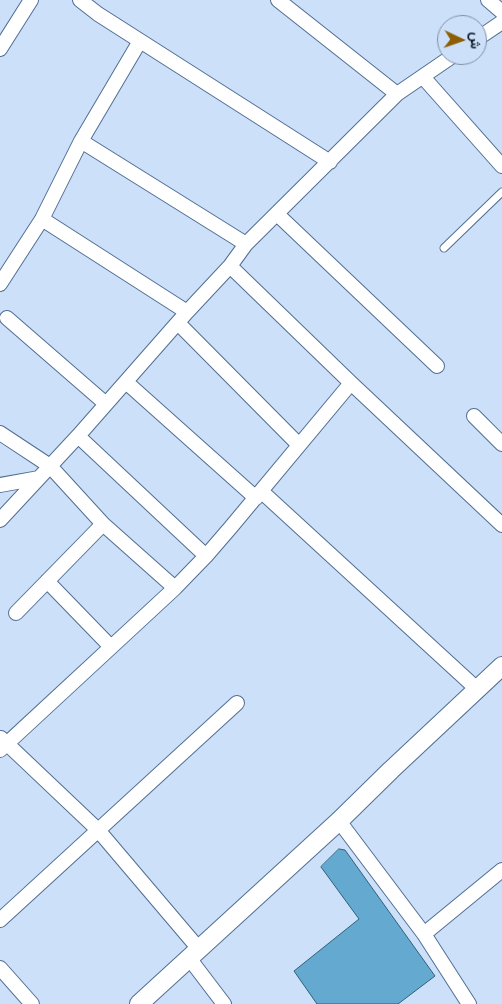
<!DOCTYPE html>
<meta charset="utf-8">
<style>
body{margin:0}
#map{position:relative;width:502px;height:1004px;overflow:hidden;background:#cce0f9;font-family:"Asap Condensed",Vazirmatn,sans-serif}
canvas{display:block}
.north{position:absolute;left:437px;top:15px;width:50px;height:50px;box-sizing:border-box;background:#cce0f9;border:1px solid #8091a6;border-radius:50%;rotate:93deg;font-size:14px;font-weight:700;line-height:20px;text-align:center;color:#0f1b2a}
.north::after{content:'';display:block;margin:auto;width:18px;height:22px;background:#8d5e05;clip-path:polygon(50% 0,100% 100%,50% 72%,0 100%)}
</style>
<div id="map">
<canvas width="502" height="1004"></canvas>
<div class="north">ش</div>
</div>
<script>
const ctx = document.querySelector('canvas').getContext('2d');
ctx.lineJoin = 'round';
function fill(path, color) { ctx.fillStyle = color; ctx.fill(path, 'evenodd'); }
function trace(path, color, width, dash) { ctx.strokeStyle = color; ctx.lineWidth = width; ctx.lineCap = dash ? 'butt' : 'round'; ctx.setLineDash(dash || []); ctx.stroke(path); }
const building = new Path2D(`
 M339,849L345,850L435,976L398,1004H317L294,971L359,919L321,867Z`);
fill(building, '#63a9d0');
trace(building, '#30617b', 1);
const service = new Path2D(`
 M444,248L502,192`);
const minor = new Path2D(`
 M80,0L98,14L330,162
 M278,0L397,94
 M488,0L502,12
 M477,39L502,22
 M0,49L31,0
 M423,77L502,166
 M81,141L246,244
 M277,214L437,366
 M42,219L187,312
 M230,266L351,383L502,525
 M0,284L42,219L81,141L140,41
 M7,318L106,404
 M178,323L299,445
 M126,382L256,498
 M474,416L502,444
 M0,433L50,466L103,524L175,588
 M78,436L206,556
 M0,485L39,478
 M261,491L478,690
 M0,520L78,436L187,312L230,266L246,244L397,94L454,55
 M47,581L111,647
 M16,613L103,524
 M1,738L98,830L199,949
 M0,750L175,588L206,556L231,527L351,383
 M339,821L424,934L469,1004
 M0,920L237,703
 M424,934L502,870
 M189,958L224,1004
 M0,968L32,1004`);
const tertiary = new Path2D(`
 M139,1004L339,821L391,770L502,666`);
trace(service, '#516e93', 9);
trace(minor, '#516e93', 16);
trace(tertiary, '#516e93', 20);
trace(service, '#fff', 7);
trace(minor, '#fff', 14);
trace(tertiary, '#fff', 18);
</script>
